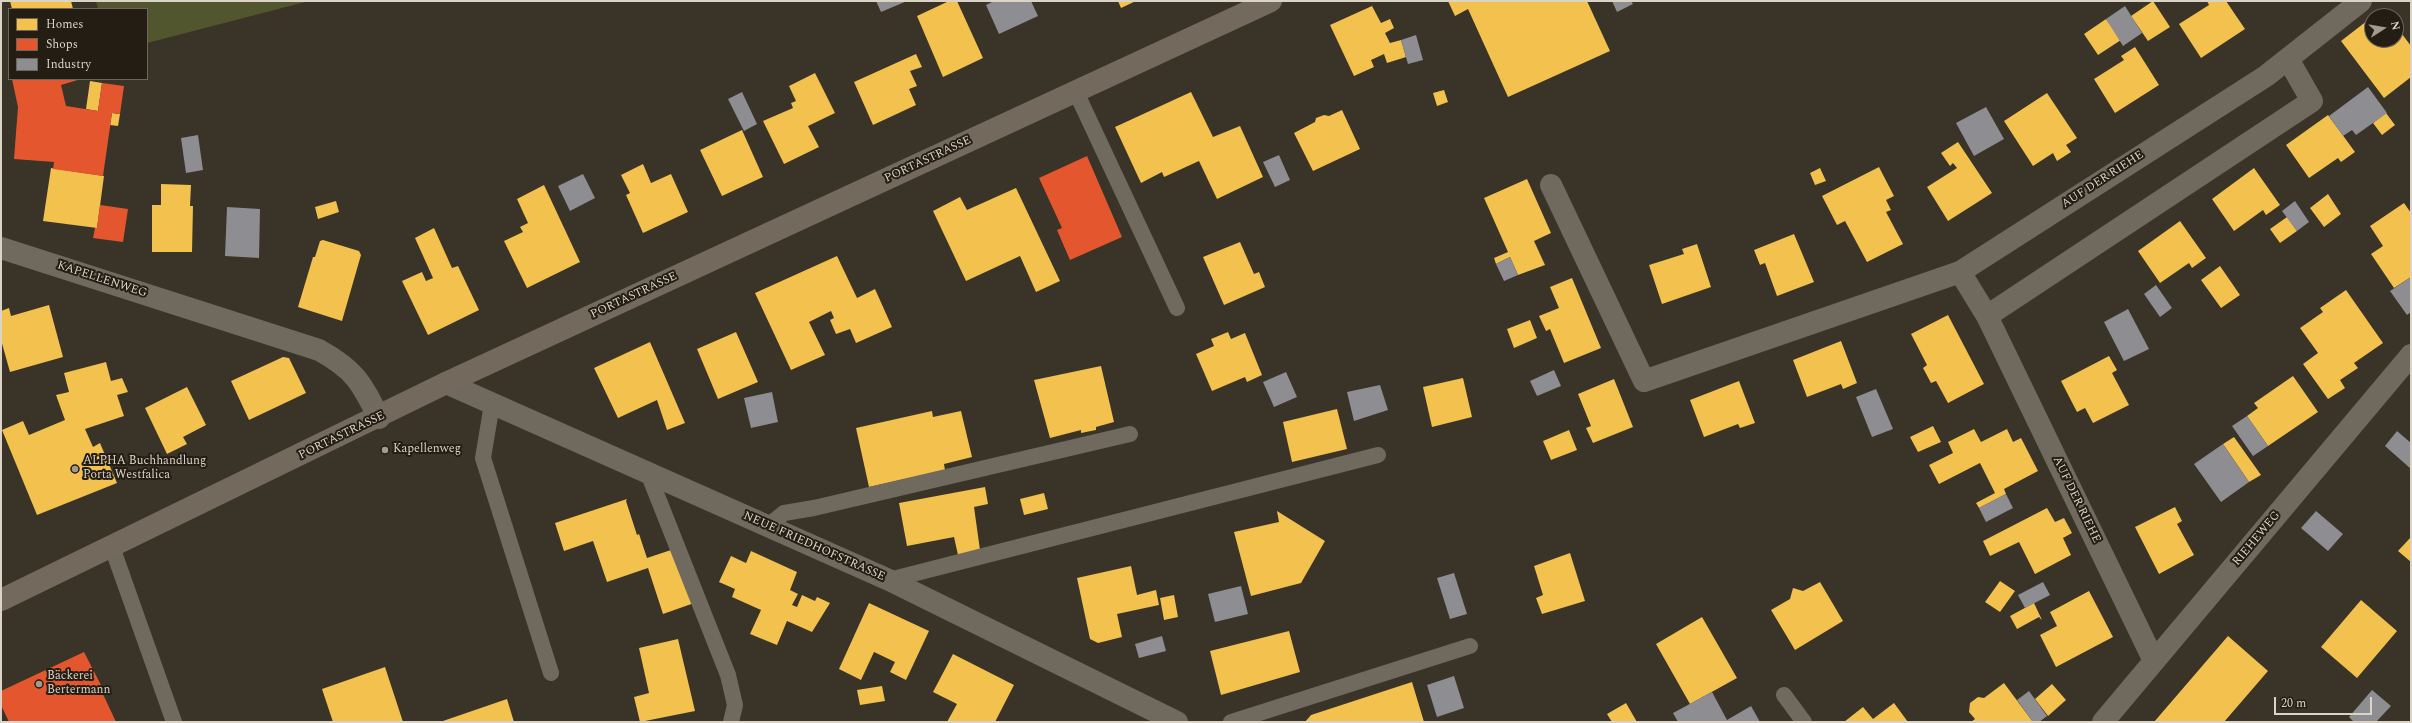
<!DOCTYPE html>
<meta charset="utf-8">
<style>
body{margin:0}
#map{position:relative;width:2412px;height:723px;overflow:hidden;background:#3a3328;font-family:Spectral,serif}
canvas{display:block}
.frame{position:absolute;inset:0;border:2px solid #dcd3c7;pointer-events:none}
.legend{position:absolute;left:8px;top:8px;width:140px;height:72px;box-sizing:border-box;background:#241d14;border:1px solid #6e665c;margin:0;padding:5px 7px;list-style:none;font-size:12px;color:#dcd3c7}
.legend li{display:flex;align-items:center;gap:8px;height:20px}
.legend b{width:20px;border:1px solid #6e665c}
.north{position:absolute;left:2364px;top:8px;width:40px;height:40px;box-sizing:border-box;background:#241d14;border:1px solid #6e665c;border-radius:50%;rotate:78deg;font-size:11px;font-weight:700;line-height:16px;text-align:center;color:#dcd3c7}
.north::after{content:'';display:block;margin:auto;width:14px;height:18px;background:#a39b8f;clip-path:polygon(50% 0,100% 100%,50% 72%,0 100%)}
.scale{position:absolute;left:2274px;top:697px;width:98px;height:18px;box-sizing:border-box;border:2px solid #dcd3c7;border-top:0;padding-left:5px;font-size:12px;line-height:14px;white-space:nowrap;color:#dcd3c7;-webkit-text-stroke:3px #241d14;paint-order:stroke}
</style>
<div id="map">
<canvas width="2412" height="723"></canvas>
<div class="frame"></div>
<ul class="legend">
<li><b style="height:11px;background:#f2c14e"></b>Homes</li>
<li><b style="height:11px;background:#e4572e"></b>Shops</li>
<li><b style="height:11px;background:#8d8d92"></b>Industry</li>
</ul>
<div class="north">N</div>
<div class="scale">20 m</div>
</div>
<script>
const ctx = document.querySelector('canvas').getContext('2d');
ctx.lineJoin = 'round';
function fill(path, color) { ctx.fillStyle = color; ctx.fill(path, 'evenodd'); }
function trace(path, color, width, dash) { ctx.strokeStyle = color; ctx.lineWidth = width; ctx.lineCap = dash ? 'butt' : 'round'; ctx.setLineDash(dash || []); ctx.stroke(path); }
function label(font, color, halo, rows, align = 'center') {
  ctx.font = font + ' Spectral,serif'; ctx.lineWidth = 4; ctx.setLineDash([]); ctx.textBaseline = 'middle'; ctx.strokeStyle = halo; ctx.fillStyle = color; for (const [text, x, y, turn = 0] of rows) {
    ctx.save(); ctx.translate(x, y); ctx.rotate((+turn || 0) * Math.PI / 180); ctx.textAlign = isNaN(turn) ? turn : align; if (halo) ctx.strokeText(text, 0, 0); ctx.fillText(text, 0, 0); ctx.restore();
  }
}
fill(new Path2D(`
 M96,1H309L147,43V9H98Z`), '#52562f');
fill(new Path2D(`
 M10,1H71L73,9H12Z
 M949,1H957L983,58L943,77L917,16Z
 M1118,1H1136L1121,8Z
 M1448,1H1587L1610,51L1508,97L1468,9L1455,16Z
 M2153,1L2170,27L2148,41L2131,16Z
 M2207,1H2226L2245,29L2201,58L2179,24L2209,5Z
 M1372,6L1381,23L1390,19L1394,28L1385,33L1390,43L1401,40L1406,57L1387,63L1384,54L1371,60L1374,67L1354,76L1330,25Z
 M2372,17V40H2396V26L2411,46V77L2384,98L2341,41Z
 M2106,19L2121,40L2098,55L2084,34Z
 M2135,47L2159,85L2115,113L2094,79L2124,60L2121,56Z
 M916,54L922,67L910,71L917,86L909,89L916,105L873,125L854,82Z
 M815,73L835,113L808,126L819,147L784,164L763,121L793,108L791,103L796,101L789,86Z
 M90,81L102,83L98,111L86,109Z
 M1444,90L1448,102L1437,106L1433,93Z
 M1191,92L1213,137L1240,126L1263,177L1217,199L1199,161L1164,177L1162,172L1141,183L1115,127Z
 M2047,93L2077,138L2066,145L2071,152L2057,161L2053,153L2033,166L2004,121Z
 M1342,110L1360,149L1313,171L1294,133L1315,122L1316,118L1324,115L1329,116Z
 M112,113L120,114L118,126L110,125Z
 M2386,113L2395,125L2382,135L2373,123Z
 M2328,115L2355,152L2341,162L2338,158L2309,178L2286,145Z
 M742,130L763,177L722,196L700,150Z
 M1958,142L1992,193L1948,221L1927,187L1957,168L1953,163L1950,166L1941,153Z
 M643,164L651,183L671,174L688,212L643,233L626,195L630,193L621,175Z
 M1879,167L1894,196L1886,200L1891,210L1886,212L1903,244L1867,262L1845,221L1837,225L1822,196Z
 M51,168L104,176L97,228L43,221Z
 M1820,168L1826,181L1815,185L1810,173Z
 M2254,168L2280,205L2266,215L2263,210L2234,231L2212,199Z
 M1527,179L1551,233L1534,241L1545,265L1518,275L1510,257L1496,264L1494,258L1508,252L1484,198Z
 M161,184L191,185L190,206H193L192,252H152V205H161Z
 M544,185L580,262L527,288L504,241L523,232L520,227L528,223L517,199Z
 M1016,188L1060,281L1036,292L1020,256L966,281L933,211L960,197L967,210Z
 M2328,194L2341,214L2324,227L2310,208Z
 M336,201L339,212L318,219L315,207Z
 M2404,203L2411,213V277L2394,288L2371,254L2383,246L2370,226Z
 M2287,217L2297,231L2280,243L2270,229Z
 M2180,221L2206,258L2192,268L2189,263L2160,283L2138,251Z
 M434,228L452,268L458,266L479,310L428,335L402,281L422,272L426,281L433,278L415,238Z
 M1794,234L1814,282L1777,296L1765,263L1760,265L1754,250Z
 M323,240L359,251L361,255L342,321L298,307L313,257H315L320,241Z
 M1240,242L1254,274L1259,272L1265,287L1224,305L1203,257Z
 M1697,244L1711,287L1662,304L1649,265L1684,254L1682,249Z
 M837,256L857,298L875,289L892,327L856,343L850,329L836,334L830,320L834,318L831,311L809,322L825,355L791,370L755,293Z
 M2220,266L2240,295L2221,308L2201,280Z
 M1572,278L1601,348L1564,363L1550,329L1546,331L1539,316L1559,308L1550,287Z
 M2346,290L2383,343L2354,363L2358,368L2340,380L2345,388L2328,399L2303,364L2318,353L2300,328L2323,312L2320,308Z
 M49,305L63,357L10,372L1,340V311L9,308L11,316Z
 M1948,315L1984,384L1948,403L1936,381L1931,383L1923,368L1927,365L1911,334Z
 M1530,320L1537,338L1514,348L1507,329Z
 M736,332L758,382L718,399L697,349Z
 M1228,332L1231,339L1245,333L1262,375L1247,382L1245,377L1212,391L1196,354L1214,346L1211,339Z
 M1841,341L1857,383L1843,389L1841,384L1807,397L1793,360Z
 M650,342L685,423L667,430L657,400L618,418L594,368Z
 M2109,356L2117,370L2112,373L2129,405L2093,423L2085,408L2077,412L2061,381Z
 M283,357L289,358L306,393L249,420L231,381Z
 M106,362L111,381L122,378L128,392L117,395L124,416L85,429L93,447L100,443L117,483L37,515L2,430L23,421L29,435L65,420L56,395L69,392L64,373Z
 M1101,366L1114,422L1096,427V430L1081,433V430L1050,438L1034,380Z
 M2293,376L2318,412L2268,446L2247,416L2258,408L2254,403Z
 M1463,378L1472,417L1432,427L1423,387Z
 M1614,379L1633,427L1593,443L1586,428L1591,426L1578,394Z
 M1739,381L1755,423L1740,428L1738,424L1704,437L1690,400Z
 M187,387L206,425L183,437L187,444L167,454L145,408Z
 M1337,409L1347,449L1292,462L1283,422Z
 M932,411L933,417L961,411L972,457L944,464L945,470L869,487L856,428Z
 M1933,426L1941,442L1918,452L1910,437Z
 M1974,429L1981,442L2007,429L2013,442L2021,438L2038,471L2004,489L2006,494L1979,508L1976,503L1995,493L1980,463L1939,484L1929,465L1953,453L1948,442Z
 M1569,430L1577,450L1551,460L1543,441Z
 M2234,437L2261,475L2249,482L2223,444Z
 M985,487L988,504L974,507L980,550L958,555L954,537L907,546L899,503Z
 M1044,493L1048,509L1024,515L1020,499Z
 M627,499L626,501L637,535L639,534L647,558L677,548L697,602L663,614L648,568L607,582L593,541L564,551L555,523Z
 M2175,507L2182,521L2177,524L2194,555L2159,574L2135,527Z
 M2047,508L2055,522L2064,518L2072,533L2063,538L2071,555L2035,574L2019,542L1990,556L1983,541Z
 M1277,511L1325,541L1301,583L1251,596L1234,532L1279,522Z
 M2411,537V562L2398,551Z
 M751,551L797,572L790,590L798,594L792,605L797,607L802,595L815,601L817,597L830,603L812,632L787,621L777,645L750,634L761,610L732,597L735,589L719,582L731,556L746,563Z
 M1570,553L1585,601L1542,614L1536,598L1543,595L1534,566Z
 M1131,566L1137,595L1156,590L1159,605L1117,614L1122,637L1098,643L1090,639L1077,578Z
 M2000,581L2015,591L2000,612L1985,602Z
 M1820,582L1843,621L1795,650L1771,610L1790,599L1793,588L1803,591Z
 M2089,591L2113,637L2056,667L2040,635L2057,626L2050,612Z
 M1174,595L1178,617L1164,620L1160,598Z
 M2361,600L2397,631L2357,678L2321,647Z
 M869,603L929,631L906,680L890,672L895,662L874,652L861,680L839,669Z
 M2034,603L2042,620L2039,617L2017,629L2010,616Z
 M1702,617L1737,678L1690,704L1656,644Z
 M1289,631L1300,672L1221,695L1210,651Z
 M2228,636L2268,671L2224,722H2154Z
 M678,639L695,711L640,722L634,697L649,693L639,648Z
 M953,654L1014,685L995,722H947L957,704L933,692Z
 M385,667L403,722H333L322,689Z
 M1412,682L1424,722H1305L1311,715Z
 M2004,683L2033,722H1971L1975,719L1969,712L1970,703L1978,697L1984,698Z
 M2052,684L2066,700L2048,716L2035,699Z
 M882,686L885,701L860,705L857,690Z
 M507,699L514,722H440Z
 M1626,703L1637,722H1612L1607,714Z
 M1894,703L1908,722H1844L1863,707L1873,719Z`), '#f2c14e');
fill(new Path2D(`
 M12,79H81L61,85L66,106L98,111L102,83L124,86L120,114L112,113L103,176L53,169L54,162L14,159L18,107Z
 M1087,156L1122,237L1070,260L1057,230L1062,228L1039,178Z
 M100,205L128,209L123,242L93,238L95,228H97Z
 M84,652L104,691L102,692L116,722H9L1,705V691Z`), '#e4572e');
fill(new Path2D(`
 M876,1H907L881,12Z
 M994,1H1031L1038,16L999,34L986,5Z
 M1612,1H1631L1633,4L1617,12Z
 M2125,6L2142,33L2123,46L2106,19Z
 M1416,35L1423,60L1408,64L1401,40Z
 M2368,87L2387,113L2356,135L2352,130L2343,136L2329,116Z
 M742,92L757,124L744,131L728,99Z
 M1986,107L2004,139L1974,156L1956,123Z
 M198,135L203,170L186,173L181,138Z
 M1279,155L1290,180L1275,187L1263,162Z
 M583,174L595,198L570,211L558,186Z
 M2295,201L2309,222L2297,231L2282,211Z
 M227,207L260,209L259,258L225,256Z
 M1510,257L1518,275L1504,281L1496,264Z
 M2411,277V312L2407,315L2390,291Z
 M2156,285L2172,308L2160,317L2144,294Z
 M2128,309L2149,349L2124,361L2104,322Z
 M1554,370L1561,386L1537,396L1530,381Z
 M1286,372L1297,397L1274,407L1263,382Z
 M1380,385L1388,410L1354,421L1347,392Z
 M1876,389L1893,429L1872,437L1856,397Z
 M772,392L778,422L751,428L744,398Z
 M2247,416L2268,446L2253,456L2232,426Z
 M2397,431L2411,443V469L2385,446Z
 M2223,444L2249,482L2221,502L2194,464Z
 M2006,494L2013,508L1986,522L1979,508Z
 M2316,511L2343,534L2328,551L2301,528Z
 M1454,573L1467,614L1450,619L1437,578Z
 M2043,582L2050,595L2025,608L2018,595Z
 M1241,586L1248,614L1215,622L1208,594Z
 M1162,636L1166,651L1139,658L1135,644Z
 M1454,676L1464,708L1437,717L1427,685Z
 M2372,690L2391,706L2376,722H2354L2349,717Z
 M2029,691L2047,716L2039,722H2033L2017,700Z
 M1712,692L1727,720L1751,706L1760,722H1678L1673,713Z`), '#8d8d92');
trace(new Path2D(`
 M1076,92L1177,308
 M492,404L483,458L551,673
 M648,473L728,675L735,705L731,722
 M768,526L784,513L814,508L1130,434
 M112,547L174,722
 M889,580L1378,455
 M1784,695L1804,722
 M1231,722L1470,646`), '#70695e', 16);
trace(new Path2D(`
 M1551,185L1644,381L1960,272
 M1,248L319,350C355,370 361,382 379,418
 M1987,316L2312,101L2288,59
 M446,383L889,580L1177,722
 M2154,661L1987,316L1960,272L2266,76L2361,1
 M2103,722L2411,355`), '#70695e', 22);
trace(new Path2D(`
 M1,600L446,383L1271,1`), '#736a5d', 22);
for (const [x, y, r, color] of [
 [385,450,4,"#a39b8f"],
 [75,469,4,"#a39b8f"],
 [39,684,4,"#a39b8f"]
]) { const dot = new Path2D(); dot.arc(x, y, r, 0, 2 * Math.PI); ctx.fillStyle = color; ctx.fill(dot); trace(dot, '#241d14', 1.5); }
label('12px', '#dcd3c7', '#241d14', [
 ["PORTASTRASSE",928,160,-25],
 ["AUF DER RIEHE",2103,180,-33],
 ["KAPELLENWEG",102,280,18],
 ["PORTASTRASSE",634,296,-25],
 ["PORTASTRASSE",342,436,-26],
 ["AUF DER RIEHE",2076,500,64],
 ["RIEHEWEG",2257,539,-50],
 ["NEUE FRIEDHOFSTRASSE",814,547,24]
]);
label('12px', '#dcd3c7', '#241d14', [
 ["Kapellenweg",393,450],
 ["ALPHA Buchhandlung",83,462],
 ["Porta Westfalica",83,476],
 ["Bäckerei",47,677],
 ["Bertermann",47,691]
], 'left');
</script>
